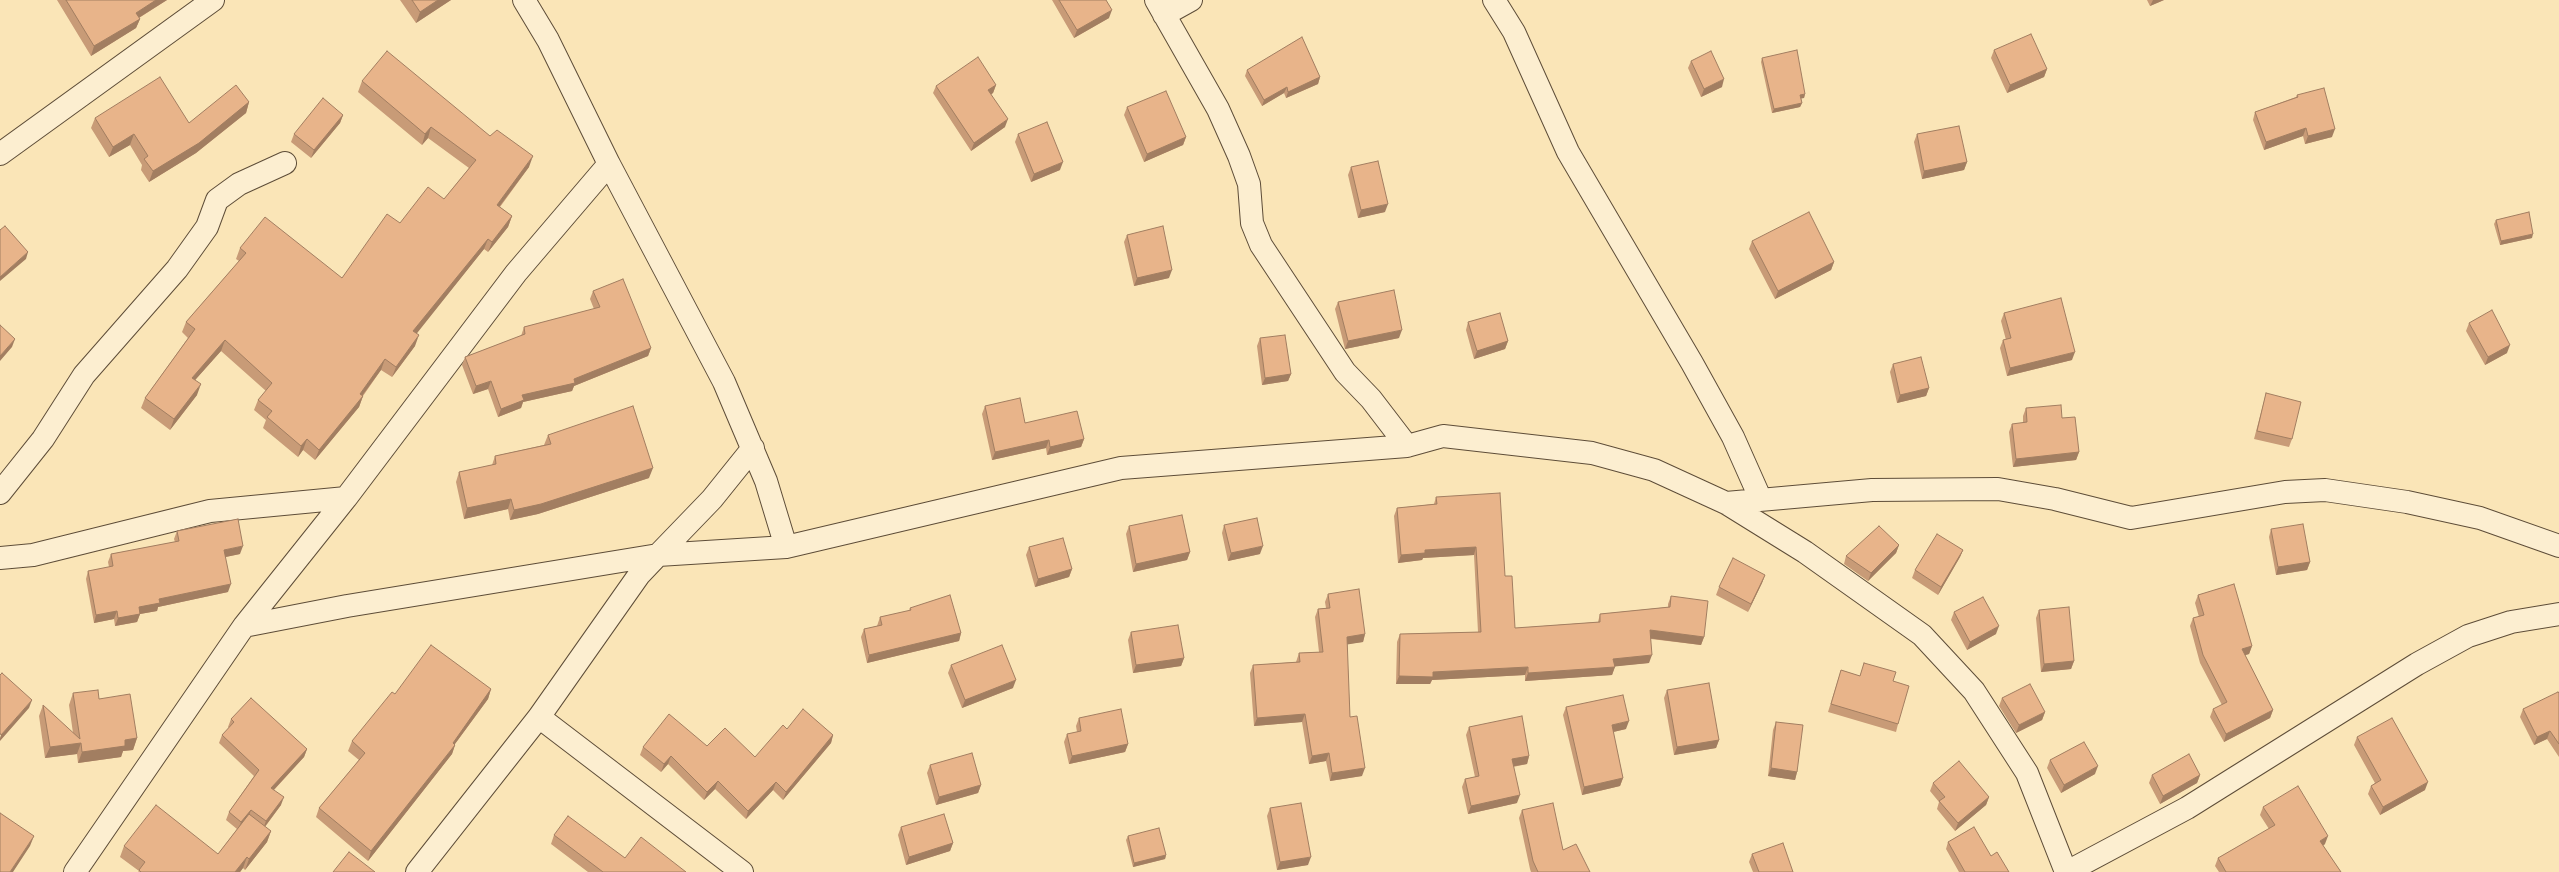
<!DOCTYPE html>
<html>
<head>
<meta charset="utf-8">
<style>
  body { margin:0 }
  canvas { display:block; background:#fae5b7 }
</style>
</head>
<body>
<canvas width="2559" height="872"></canvas>
<script>
const g = document.querySelector('canvas').getContext('2d');
g.lineJoin = 'round';
function shape(rows) {
  const path = new Path2D();
  for (const r of rows) {
    path.moveTo(r[0], r[1]);
    for (let i = 2; i < r.length; i += 2) path.lineTo(r[i], r[i + 1]);
  }
  return path;
}
function stroke(path, color, width, dash) {
  g.strokeStyle = color;
  g.lineWidth = width;
  g.lineCap = dash ? 'butt' : 'round';
  g.setLineDash(dash || []);
  g.stroke(path);
}
function fill(path, color) {
  g.fillStyle = color;
  g.fill(path, 'evenodd');
}
const minor = shape([
  [524,0,548,40,609,164,724,382,766,481,786,547],
  [1156,0,1218,109,1239,156,1249,184,1252,223,1261,245,1345,372,1371,399,1407,446],
  [1494,0,1514,32,1568,152,1692,363,1733,437,1761,500],
  [1164,15,1191,0],
  [0,154,213,0],
  [0,493,43,439,84,375,177,269,207,227,217,200,239,184,285,163],
  [1726,503,1872,490,1998,489,2055,499,2131,518,2285,492,2325,490,2407,502,2480,518,2559,546],
  [0,558,33,555,210,511,346,498],
  [244,626,347,606,658,555,712,499,753,448],
  [539,717,742,872],
  [75,872,244,626,346,498,516,273,609,164],
  [417,872,539,717,639,575,658,555,786,547,1121,468,1407,446,1443,436,1592,453,1654,470,1726,503,1805,552,1922,635,1974,691,2027,773,2066,872],
  [2067,872,2187,808,2417,664,2468,636,2511,622,2559,614]
]);
stroke(minor, '#5e4d38', 24);
stroke(minor, '#fceed0', 22);
fill(shape([
  [57,0,167,0,139,18,140,19,136,28,91,56],
  [400,0,451,0,416,23],
  [1052,0,1106,0,1109,18,1074,38],
  [2147,0,2164,0,2150,6],
  [1994,50,2047,69,2044,77,2007,93,1991,58],
  [1762,58,1805,94,1804,98,1801,98,1802,103,1800,107,1772,113,1761,62],
  [1691,61,1722,87,1701,97,1688,68],
  [1247,70,1320,77,1318,84,1286,98,1284,93,1262,106,1245,76],
  [362,81,490,136,529,167,500,207,512,216,508,227,488,252,484,249,416,333,415,346,392,377,381,370,363,396,359,407,315,460,303,450,298,457,263,428,266,420,254,410,258,400,266,391,221,351,195,380,197,395,170,430,141,408,145,398,188,338,182,332,186,322,239,261,236,259,240,248,342,278,400,223,444,199,469,168,428,138,422,145,358,92],
  [996,85,993,93,991,94,1005,127,971,151,933,93,936,86],
  [2297,95,2332,137,2305,144,2303,136,2264,150,2253,120,2255,112,2296,97],
  [249,102,246,113,196,153,149,182,141,170,142,165,130,145,109,157,91,128,95,118,189,123],
  [1127,107,1186,137,1183,145,1144,162,1124,115],
  [343,115,340,123,311,158,291,142,294,134],
  [1018,134,1060,170,1031,182,1015,142],
  [1917,134,1967,162,1964,170,1922,179,1914,142],
  [1351,167,1385,212,1358,218,1348,175],
  [2496,220,2532,238,2500,245,2494,224],
  [1127,235,1169,278,1134,286,1124,242],
  [1752,241,1834,262,1831,270,1775,299,1749,249],
  [593,291,651,348,648,356,574,386,572,391,523,402,521,408,498,417,488,389,473,394,462,365,465,357,521,336,524,327,594,309,590,299],
  [1338,302,1399,338,1345,349,1335,309],
  [2004,313,2072,360,2007,376,2000,348,2003,340,2006,340,2001,321],
  [1468,322,1508,341,1505,349,1474,359,1466,330],
  [2469,323,2507,353,2485,365,2466,331],
  [1260,338,1291,374,1288,381,1262,385,1257,346],
  [1893,364,1929,388,1926,396,1897,403,1890,372],
  [2266,393,2292,439,2289,447,2254,439,2264,401],
  [985,406,1025,423,1084,439,1081,447,1047,455,1046,448,992,460,982,414],
  [2026,408,2062,418,2079,452,2076,460,2013,467,2009,432,2012,424,2023,423,2023,416],
  [548,435,649,478,538,514,510,520,508,509,464,519,456,482,459,472,492,465,495,456,544,445],
  [1436,497,1505,576,1515,628,1598,622,1600,614,1668,607,1668,604,1671,596,1704,637,1701,645,1651,639,1649,663,1615,666,1612,675,1525,681,1525,675,1432,680,1430,684,1396,684,1397,642,1400,634,1478,632,1474,555,1423,558,1422,560,1398,563,1394,516,1397,508,1434,504],
  [1224,525,1260,554,1228,561,1222,533],
  [1129,526,1190,552,1187,560,1133,572,1126,534],
  [2271,529,2310,562,2307,570,2276,575,2269,537],
  [177,531,240,554,225,557,228,592,158,607,157,611,140,614,137,622,115,626,114,619,94,623,86,579,88,571,109,567,108,562,111,554,175,542,174,539],
  [1899,545,1896,553,1868,581,1844,564,1846,556],
  [1029,547,1072,569,1069,577,1035,587,1026,555],
  [1963,550,1960,557,1938,595,1912,578,1915,570],
  [1765,575,1762,583,1748,612,1716,595,1719,587],
  [1328,594,1365,634,1363,642,1347,644,1350,717,1362,776,1330,781,1326,761,1309,764,1302,722,1254,726,1250,673,1253,665,1296,662,1299,653,1319,652,1315,617,1318,609,1326,608,1325,602],
  [2198,595,2252,646,2249,654,2245,655,2273,710,2270,718,2224,742,2210,717,2213,709,2222,705,2200,663,2190,626,2193,618,2199,617,2195,603],
  [910,608,961,633,959,641,867,663,861,637,864,629,877,626,880,617,909,611],
  [2039,610,2074,661,2071,669,2041,672,2036,618],
  [1954,612,1996,634,1967,650,1951,620],
  [1131,632,1184,658,1181,666,1133,673,1128,640],
  [1864,663,1893,681,1898,724,1896,732,1828,712,1841,670,1860,676],
  [951,665,1013,688,962,708,948,673],
  [491,689,488,699,455,744,455,745,452,754,368,861,316,817,319,808,359,760,348,751,352,741,395,694],
  [1667,690,1719,740,1716,748,1674,755,1664,698],
  [73,693,99,699,137,738,133,750,123,751,121,757,78,763,77,754,45,758,39,716,43,705,73,733,69,705],
  [2559,693,2559,757,2547,739,2534,745,2520,717,2523,709],
  [2002,698,2045,712,2042,720,2016,733,1999,706],
  [1566,707,1626,729,1613,732,1623,778,1620,786,1582,795,1563,715],
  [1079,718,1128,744,1125,752,1069,764,1064,742,1067,734,1077,732,1076,726],
  [231,719,307,749,304,757,274,790,281,805,265,827,271,831,267,842,245,870,243,868,240,872,138,872,139,871,120,857,124,846,218,854,237,829,226,820,229,812,254,776,219,743,222,735,229,728,228,727],
  [1776,722,1797,772,1795,780,1768,776,1773,730],
  [1469,727,1529,756,1527,764,1513,767,1517,803,1468,814,1462,787,1465,779,1475,777,1466,735],
  [787,729,833,735,831,743,783,800,773,790,746,819,715,789,704,800,668,764,661,772,640,755,643,747,755,757],
  [2357,737,2425,790,2380,815,2368,794,2371,786,2375,783,2354,745],
  [2050,760,2095,774,2061,793,2047,768],
  [930,765,981,785,978,793,936,805,927,773],
  [2152,775,2200,775,2197,783,2160,804,2149,783],
  [1933,783,1989,797,1986,805,1955,831,1937,809,1939,802,1930,791],
  [2263,807,2325,844,2323,846,2341,872,2219,872,2215,866,2218,858,2269,829,2260,815],
  [1270,808,1308,865,1277,870,1267,816],
  [1522,810,1563,850,1590,872,1531,872,1530,869,1519,818],
  [901,827,953,843,950,851,906,865,898,835],
  [554,835,625,858,686,872,588,872,551,844],
  [1128,836,1166,855,1165,859,1133,867,1126,840],
  [1948,842,1991,856,2009,872,1959,872,1946,849],
  [1752,854,1793,872,1753,872,1749,862]
]), '#c89b77');
fill(shape([
  [156,0,167,0,132,22,136,13],
  [438,0,451,0,416,23,420,12],
  [2153,0,2164,0,2150,6],
  [1112,10,1109,18,1074,38,1077,30],
  [140,19,136,28,91,56,94,46],
  [2047,69,2044,77,2007,93,2010,85],
  [1320,77,1318,84,1286,98,1288,92],
  [1724,79,1722,87,1701,97,1704,89],
  [996,85,993,93,986,98,988,90],
  [1287,87,1284,93,1262,106,1264,100],
  [1805,94,1804,98,1799,99,1800,95],
  [249,102,246,113,196,153,149,182,153,171],
  [1802,103,1800,107,1772,113,1774,109],
  [343,115,340,123,311,158,314,150],
  [1008,119,1005,127,971,151,974,143],
  [431,127,428,138,422,145,425,134],
  [2306,128,2303,136,2264,150,2266,142],
  [2335,129,2332,137,2305,144,2308,136],
  [134,134,130,145,109,157,113,147],
  [1186,137,1183,145,1144,162,1147,154],
  [533,156,529,167,493,215,497,205],
  [1063,162,1060,170,1031,182,1034,174],
  [1967,162,1964,170,1922,179,1924,171],
  [1388,204,1385,212,1358,218,1361,210],
  [512,216,508,227,488,252,492,242],
  [2533,234,2532,238,2500,245,2501,241],
  [488,239,484,249,410,342,413,331],
  [28,252,26,259,0,281,0,277],
  [1834,262,1831,270,1775,299,1778,291],
  [1172,270,1169,278,1134,286,1137,278],
  [1402,330,1399,338,1345,349,1348,341],
  [419,335,415,346,392,377,396,367],
  [15,339,12,347,0,361,0,356],
  [225,340,221,351,188,388,192,378],
  [1508,341,1505,349,1474,359,1477,351],
  [2510,345,2507,353,2485,365,2488,357],
  [651,348,648,356,574,386,572,391,523,402,521,408,498,417,501,409,522,395,574,379],
  [2075,352,2072,360,2007,376,2010,368],
  [385,359,381,370,356,404,360,394],
  [1291,374,1288,381,1262,385,1265,378],
  [491,381,488,389,473,394,476,386],
  [201,384,197,395,170,430,174,419],
  [1929,388,1926,396,1897,403,1900,395],
  [363,396,359,407,315,460,319,450],
  [307,439,303,450,298,457,301,446],
  [1084,439,1081,447,1047,455,1050,447],
  [1049,440,1046,448,992,460,995,452],
  [2079,452,2076,460,2013,467,2016,459],
  [653,468,649,478,538,514,510,520,514,510],
  [511,499,508,509,464,519,467,508],
  [1899,545,1896,553,1868,581,1871,573],
  [243,546,240,554,221,558,224,550],
  [1263,546,1260,554,1228,561,1231,553],
  [1476,547,1474,555,1423,558,1422,560,1398,563,1401,555,1425,550],
  [1963,550,1960,557,1938,595,1941,587],
  [1190,552,1187,560,1133,572,1136,564],
  [2310,562,2307,570,2276,575,2278,567],
  [1072,569,1069,577,1035,587,1038,579],
  [1765,575,1762,583,1748,612,1751,604],
  [231,584,228,592,158,607,157,611,140,614,137,622,115,626,118,618,139,607,159,599],
  [117,611,114,619,94,623,96,615],
  [1999,626,1996,634,1967,650,1970,642],
  [1650,630,1704,637,1701,645,1647,638],
  [961,633,959,641,867,663,869,655],
  [1365,634,1363,642,1344,645,1347,637],
  [2252,646,2249,654,2239,657,2242,649],
  [1652,655,1649,663,1610,667,1613,659],
  [1184,658,1181,666,1133,673,1136,665],
  [2074,661,2071,669,2041,672,2044,664],
  [1528,667,1525,675,1432,680,1430,684,1396,684,1399,676,1433,672],
  [1615,667,1612,675,1525,681,1528,673],
  [1016,680,1013,688,962,708,965,700],
  [491,689,488,699,449,752,453,743],
  [32,700,29,708,0,741,0,738,1,735],
  [2273,710,2270,718,2224,742,2226,734],
  [2045,712,2042,720,2016,733,2019,725],
  [1305,714,1302,722,1254,726,1257,718],
  [1629,721,1626,729,1609,733,1612,725],
  [2550,731,2547,739,2534,745,2537,737],
  [833,735,831,743,783,800,786,792],
  [137,738,133,750,123,751,121,757,78,763,82,752,125,740],
  [1719,740,1716,748,1674,755,1677,747],
  [81,743,77,754,45,758,50,747],
  [1128,744,1125,752,1069,764,1072,756],
  [455,745,452,754,368,861,371,851],
  [307,749,304,757,268,796,271,788],
  [1329,753,1326,761,1309,764,1312,756],
  [671,756,668,764,661,772,664,764],
  [1529,756,1527,764,1509,767,1512,759],
  [2098,766,2095,774,2061,793,2064,785],
  [1365,768,1362,776,1330,781,1332,773],
  [1771,768,1797,772,1795,780,1768,776],
  [2200,775,2197,783,2160,804,2163,796],
  [1623,778,1620,786,1582,795,1584,787],
  [718,781,715,789,704,800,707,792],
  [776,782,773,790,746,819,748,811],
  [2428,782,2425,790,2380,815,2383,807],
  [981,785,978,793,936,805,939,797],
  [1520,795,1517,803,1468,814,1471,806],
  [284,797,281,805,263,829,266,821],
  [1989,797,1986,805,1955,831,1958,823],
  [251,810,248,818,238,830,241,822],
  [271,831,267,842,245,870,249,859],
  [34,836,30,846,13,872,10,872],
  [2328,836,2325,844,2317,849,2320,841],
  [953,843,950,851,906,865,909,857],
  [1166,855,1165,859,1133,867,1134,863],
  [247,857,243,868,240,872,235,872],
  [1311,857,1308,865,1277,870,1280,862]
]), '#a27e61');
const building = shape([
  [66,0,156,0,136,13,140,19,94,46,66,0],
  [412,0,438,0,420,12,412,0],
  [1059,0,1106,0,1112,10,1077,30,1059,0],
  [2031,34,2047,69,2010,85,1994,50,2031,34],
  [1302,37,1320,77,1288,92,1287,87,1264,100,1247,70,1302,37],
  [1797,50,1805,94,1800,95,1802,103,1774,109,1762,58,1797,50],
  [387,51,490,136,497,130,533,156,497,205,512,216,492,242,488,239,413,331,419,335,396,367,385,359,360,394,363,396,319,450,307,439,301,446,267,417,272,411,258,400,272,383,225,340,192,378,201,384,174,419,145,398,195,329,186,322,246,253,240,248,265,217,342,278,387,214,400,223,428,187,444,199,476,160,431,127,425,134,362,81,387,51],
  [1711,51,1724,79,1704,89,1691,61,1711,51],
  [978,57,996,85,988,90,1008,119,974,143,936,86,978,57],
  [160,77,189,123,236,85,249,102,199,143,153,171,144,159,148,156,134,134,113,147,95,118,160,77],
  [2324,88,2335,129,2308,136,2306,128,2266,142,2255,112,2298,97,2297,95,2324,88],
  [1166,91,1186,137,1147,154,1127,107,1166,91],
  [323,98,343,115,314,150,294,134,323,98],
  [1047,122,1063,162,1034,174,1018,134,1047,122],
  [1959,126,1967,162,1924,171,1917,134,1959,126],
  [1378,161,1388,204,1361,210,1351,167,1378,161],
  [1809,212,1834,262,1778,291,1752,241,1809,212],
  [2529,212,2533,234,2501,241,2496,220,2529,212],
  [5,226,28,252,0,277,0,230,5,226],
  [1163,226,1172,270,1137,278,1127,235,1163,226],
  [623,279,651,348,574,379,575,383,522,395,524,400,501,409,491,381,476,386,465,357,525,334,524,327,600,307,593,291,623,279],
  [1394,290,1402,330,1348,341,1338,302,1394,290],
  [2061,298,2075,352,2010,368,2003,340,2011,338,2004,313,2061,298],
  [2492,310,2510,345,2488,357,2469,323,2492,310],
  [1500,313,1508,341,1477,351,1468,322,1500,313],
  [0,325,15,339,0,356,0,325],
  [1285,335,1291,374,1265,378,1260,338,1285,335],
  [1921,357,1929,388,1900,395,1893,364,1921,357],
  [2266,393,2301,402,2292,439,2257,431,2266,393],
  [1020,398,1025,423,1077,411,1084,439,1050,447,1049,440,995,452,985,406,1020,398],
  [2061,405,2062,418,2075,417,2079,452,2016,459,2012,424,2027,422,2026,408,2061,405],
  [633,406,653,468,541,504,514,510,511,499,467,508,459,472,496,464,495,456,551,444,548,435,633,406],
  [1500,493,1505,576,1512,576,1515,628,1600,622,1600,614,1670,607,1671,596,1708,601,1704,637,1650,630,1652,655,1613,659,1615,667,1528,673,1528,667,1433,672,1433,677,1399,676,1400,634,1481,632,1476,547,1425,550,1425,553,1401,555,1397,508,1437,504,1436,497,1500,493],
  [1182,515,1190,552,1136,564,1129,526,1182,515],
  [1257,518,1263,546,1231,553,1224,525,1257,518],
  [238,519,243,546,224,550,231,584,159,599,160,603,139,607,140,614,118,618,117,611,96,615,88,571,113,566,111,554,179,541,177,531,238,519],
  [2303,524,2310,562,2278,567,2271,529,2303,524],
  [1879,526,1899,545,1871,573,1846,556,1879,526],
  [1937,534,1963,550,1941,587,1915,570,1937,534],
  [1063,538,1072,569,1038,579,1029,547,1063,538],
  [1733,558,1765,575,1751,604,1719,587,1733,558],
  [2234,584,2252,646,2242,649,2273,710,2226,734,2213,709,2227,702,2203,655,2193,618,2204,615,2198,595,2234,584],
  [1359,589,1365,634,1347,637,1350,717,1357,716,1365,768,1332,773,1329,753,1312,756,1305,714,1257,718,1253,665,1300,662,1299,653,1323,652,1318,609,1330,608,1328,594,1359,589],
  [950,595,961,633,869,655,864,629,882,625,880,617,911,610,910,608,950,595],
  [1983,597,1999,626,1970,642,1954,612,1983,597],
  [2069,607,2074,661,2044,664,2039,610,2069,607],
  [1178,625,1184,658,1136,665,1131,632,1178,625],
  [431,645,491,689,453,743,455,745,371,851,319,808,365,753,352,741,392,692,395,694,431,645],
  [1002,645,1016,680,965,700,951,665,1002,645],
  [1864,663,1896,672,1893,681,1909,686,1898,724,1831,704,1841,670,1860,676,1864,663],
  [2,673,32,700,1,735,0,733,0,675,2,673],
  [1709,683,1719,740,1677,747,1667,690,1709,683],
  [2030,684,2045,712,2019,725,2002,698,2030,684],
  [98,690,99,699,130,694,137,738,125,740,125,746,82,752,81,743,50,747,43,705,80,739,73,693,98,690],
  [2558,692,2559,693,2559,744,2550,731,2537,737,2523,709,2558,692],
  [1623,695,1629,721,1612,725,1623,778,1584,787,1566,707,1623,695],
  [251,698,307,749,271,788,284,797,266,821,251,810,241,822,229,812,259,770,222,735,234,722,231,719,251,698],
  [803,709,833,735,786,792,776,782,748,811,718,781,707,792,671,756,664,764,643,747,669,714,707,746,725,728,755,757,783,725,787,729,803,709],
  [1121,709,1128,744,1072,756,1067,734,1081,731,1079,718,1121,709],
  [1522,716,1529,756,1512,759,1520,795,1471,806,1465,779,1479,776,1469,727,1522,716],
  [2392,718,2428,782,2383,807,2371,786,2381,780,2357,737,2392,718],
  [1776,722,1803,725,1797,772,1771,768,1776,722],
  [2084,742,2098,766,2064,785,2050,760,2084,742],
  [972,753,981,785,939,797,930,765,972,753],
  [2189,754,2200,775,2163,796,2152,775,2189,754],
  [1959,761,1989,797,1958,823,1939,801,1945,797,1933,783,1959,761],
  [2298,786,2328,836,2320,841,2341,872,2226,872,2218,858,2275,825,2263,807,2298,786],
  [1301,803,1311,857,1280,862,1270,808,1301,803],
  [1553,803,1563,850,1576,844,1590,872,1538,872,1533,861,1522,810,1553,803],
  [156,805,218,854,249,814,271,831,249,859,247,857,235,872,141,872,139,870,145,862,124,846,156,805],
  [0,813,34,836,10,872,0,872,0,813],
  [944,814,953,843,909,857,901,827,944,814],
  [568,816,625,858,641,837,686,872,603,872,554,835,568,816],
  [1974,827,1991,856,1997,852,2009,872,1965,872,1948,842,1974,827],
  [1159,828,1166,855,1134,863,1128,836,1159,828],
  [1783,843,1793,872,1759,872,1752,854,1783,843],
  [349,852,375,872,333,872,349,852]
]);
fill(building, '#e8b48a');
stroke(building, '#a27e61', 1);
</script>
</body>
</html>
